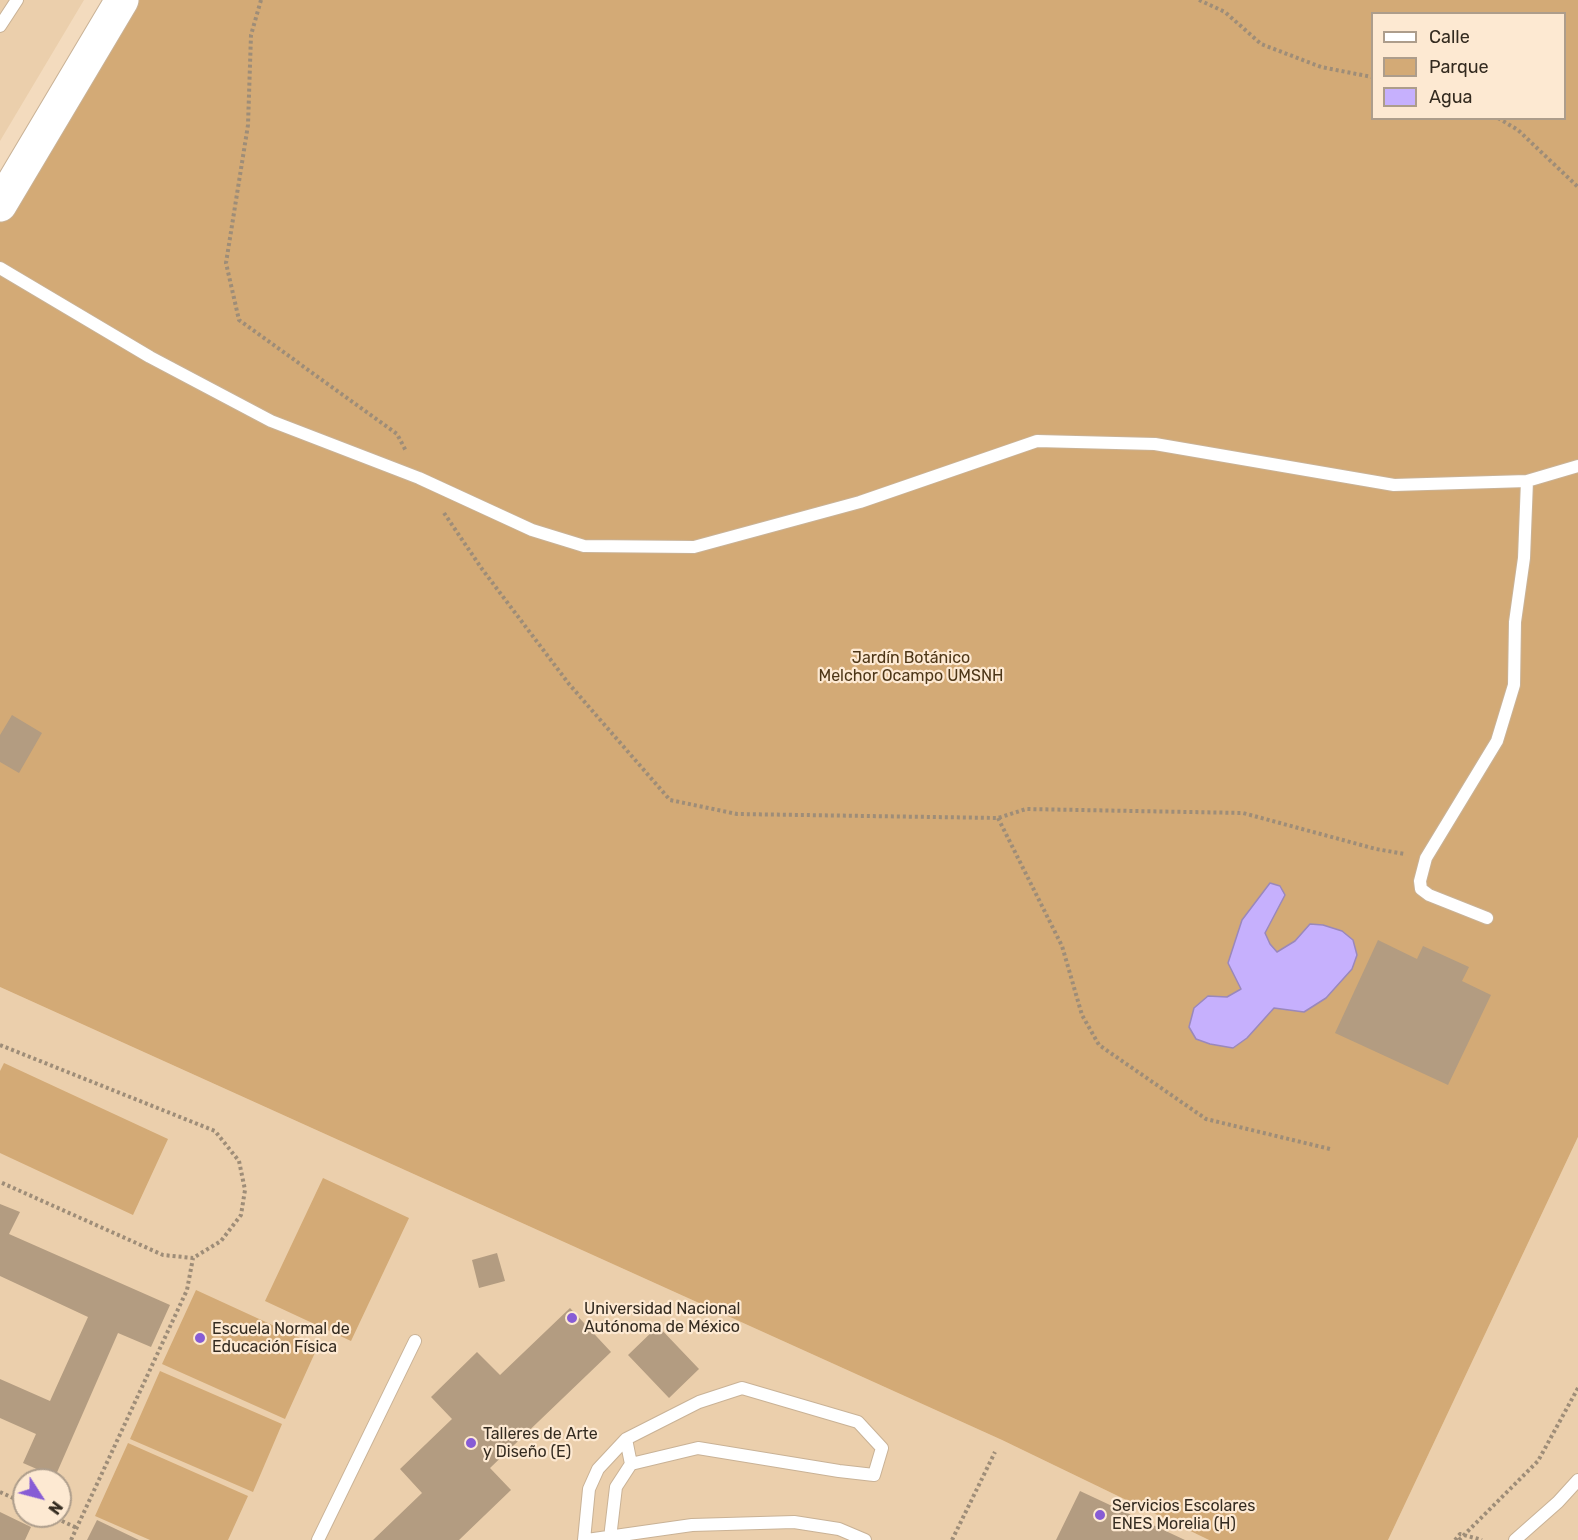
<!DOCTYPE html>
<html>
<head>
<meta charset="utf-8">
<style>
  body { margin:0 }
  #map { position:relative; width:1578px; height:1540px; overflow:hidden; background:#f3dbbe; font-family:Rubik,sans-serif }
  canvas { display:block }
  .legend { position:absolute; left:1371px; top:12px; width:195px; height:108px; box-sizing:border-box; background:#fde9d2; border:2px solid #ad9d8b; margin:0; padding:8px 10px; list-style:none; font-size:18px; color:#342b20 }
  .legend li { display:flex; align-items:center; gap:12px; height:30px }
  .legend b { width:30px; border:2px solid #ad9d8b }
  .north { position:absolute; left:12px; top:1468px; width:60px; height:60px; box-sizing:border-box; background:#fde9d2; border:2px solid #ad9d8b; border-radius:50%; rotate:126deg; font-size:16px; font-weight:700; line-height:24px; text-align:center; color:#342b20 }
  .north::after { content:''; display:block; margin:auto; width:21px; height:27px; background:#875cd5; clip-path:polygon(50% 0,100% 100%,50% 72%,0 100%) }
</style>
</head>
<body>
<div id="map">
<canvas width="1578" height="1540"></canvas>
<ul class="legend">
<li><b style="height:8px;background:#fff"></b>Calle</li>
<li><b style="height:16px;background:#d3aa76"></b>Parque</li>
<li><b style="height:16px;background:#c6b0fd"></b>Agua</li>
</ul>
<div class="north">N</div>
</div>
<script>
const g = document.querySelector('canvas').getContext('2d');
g.lineJoin = 'round';
function fill(path, color) {
  g.fillStyle = color;
  g.fill(path, 'evenodd');
}
function shape(rows) {
  const path = new Path2D();
  for (const r of rows) {
    path.moveTo(r[0], r[1]);
    for (let i = 2; i < r.length; i += 2) path.lineTo(r[i], r[i + 1]);
  }
  return path;
}
function stroke(path, color, width, dash) {
  g.strokeStyle = color;
  g.lineWidth = width;
  g.lineCap = dash ? 'butt' : 'round';
  g.setLineDash(dash || []);
  g.stroke(path);
}
function label(font, color, halo, rows, align = 'center') {
  g.font = font + ' Rubik,sans-serif';
  g.lineWidth = 4.5;
  g.setLineDash([]);
  g.textBaseline = 'middle';
  g.strokeStyle = halo;
  g.fillStyle = color;
  for (const [text, x, y, turn = 0] of rows) {
    g.save();
    g.translate(x, y);
    g.rotate((+turn || 0) * Math.PI / 180);
    g.textAlign = isNaN(turn) ? turn : align;
    if (halo) g.strokeText(text, 0, 0);
    g.fillText(text, 0, 0);
    g.restore();
  }
}
fill(shape([
  [0,0,84,0,0,141],
  [0,987,1002,1440,1209,1540,0,1540],
  [24,1480,60,1480,60,1516,24,1516],
  [1578,1137,1578,1540,1388,1540]
]), '#ebcfac');
fill(shape([
  [127,0,1578,0,1578,1137,1388,1540,1209,1540,1002,1440,0,987,0,212],
  [1372,14,1564,14,1564,118,1372,118],
  [4,1063,168,1139,133,1215,0,1153,0,1071],
  [323,1178,409,1218,351,1341,265,1301],
  [196,1290,318,1346,285,1419,162,1364],
  [160,1371,282,1424,253,1492,130,1439],
  [128,1443,248,1496,228,1540,150,1540,95,1516]
]), '#d3aa76');
const water = shape([
  [1270,883,1280,886,1285,895,1265,933,1270,944,1277,952,1295,941,1310,924,1323,925,1342,931,1353,940,1357,955,1352,969,1326,998,1304,1012,1274,1008,1247,1038,1233,1048,1210,1044,1196,1039,1189,1027,1194,1008,1208,996,1227,997,1241,989,1228,963,1242,920,1270,883]
]);
fill(water, '#c6b0fd');
stroke(water, '#9a88bb', 1.5);
fill(shape([
  [12,715,42,733,19,773,0,762,0,735],
  [1378,940,1417,959,1423,946,1469,967,1462,981,1491,995,1448,1085,1335,1033],
  [0,1204,20,1212,9,1234,170,1305,151,1347,118,1333,55,1477,23,1463,36,1434,0,1418,0,1379,50,1401,88,1317,0,1276],
  [497,1253,505,1281,479,1288,472,1260],
  [570,1308,611,1352,490,1468,511,1490,459,1540,373,1540,422,1493,400,1469,452,1419,431,1397,477,1352,500,1375],
  [658,1326,699,1369,669,1398,628,1355],
  [1080,1491,1185,1540,1056,1540],
  [0,1512,31,1527,25,1540,0,1540],
  [97,1520,139,1540,87,1540]
]), '#b39c81');
const service = shape([
  [0,26,17,0],
  [0,268,150,357,271,421,419,478,532,530,584,546,694,547,860,502,1037,441,1155,444,1394,485,1527,481,1578,466],
  [1487,918,1429,895,1421,889,1420,881,1426,858,1497,741,1514,685,1515,622,1524,558,1527,481],
  [610,1538,616,1487,631,1464,626,1439],
  [318,1540,415,1341],
  [584,1540,589,1489,598,1469,626,1439,699,1402,742,1388,858,1422,882,1448,874,1475,839,1471,698,1448,631,1464],
  [587,1540,692,1525,794,1522,839,1529,865,1540],
  [1515,1540,1558,1502,1578,1480]
]);
const secondary = shape([
  [0,205,122,0]
]);
stroke(service, '#c9b296', 14);
stroke(secondary, '#c9b296', 35);
stroke(shape([
  [261,0,251,35,248,125,226,263,239,320,397,434,406,451],
  [1199,0,1225,12,1261,44,1321,67,1372,77],
  [1498,118,1518,130,1578,187],
  [444,513,482,569,569,684,670,800,737,814,998,818,1026,809,1243,813,1376,849,1405,854],
  [998,818,1062,946,1082,1015,1099,1045,1206,1119,1330,1149],
  [0,1045,215,1131,239,1161,245,1190,241,1215,221,1241,193,1258,163,1255,0,1182],
  [0,1492,24,1503],
  [51,1516,77,1528],
  [71,1540,187,1290,193,1258],
  [952,1540,995,1452],
  [1455,1540,1460,1534,1482,1540],
  [1459,1540,1538,1461,1578,1388]
]), '#9e8d78', 4, [3, 3]);
stroke(service, '#fff', 12);
stroke(secondary, '#fff', 33);
for (const [x, y, r, color] of [
  [572,1318,6,"#875cd5"],
  [200,1338,6,"#875cd5"],
  [471,1443,6,"#875cd5"],
  [1100,1515,6,"#875cd5"]
]) {
  const dot = new Path2D();
  dot.arc(x, y, r, 0, 2 * Math.PI);
  g.fillStyle = color;
  g.fill(dot);
  stroke(dot, '#fde9d2', 2);
}
label('16px', '#4d3617', '#fde9d2', [
  ["Jardín Botánico",911,658],
  ["Melchor Ocampo UMSNH",911,676]
]);
label('16px', '#342b20', '#fde9d2', [
  ["Universidad Nacional",584,1309],
  ["Autónoma de México",584,1327],
  ["Escuela Normal de",212,1329],
  ["Educación Física",212,1347],
  ["Talleres de Arte",483,1434],
  ["y Diseño (E)",483,1452],
  ["Servicios Escolares",1112,1506],
  ["ENES Morelia (H)",1112,1524]
], 'left');
</script>
</body>
</html>
